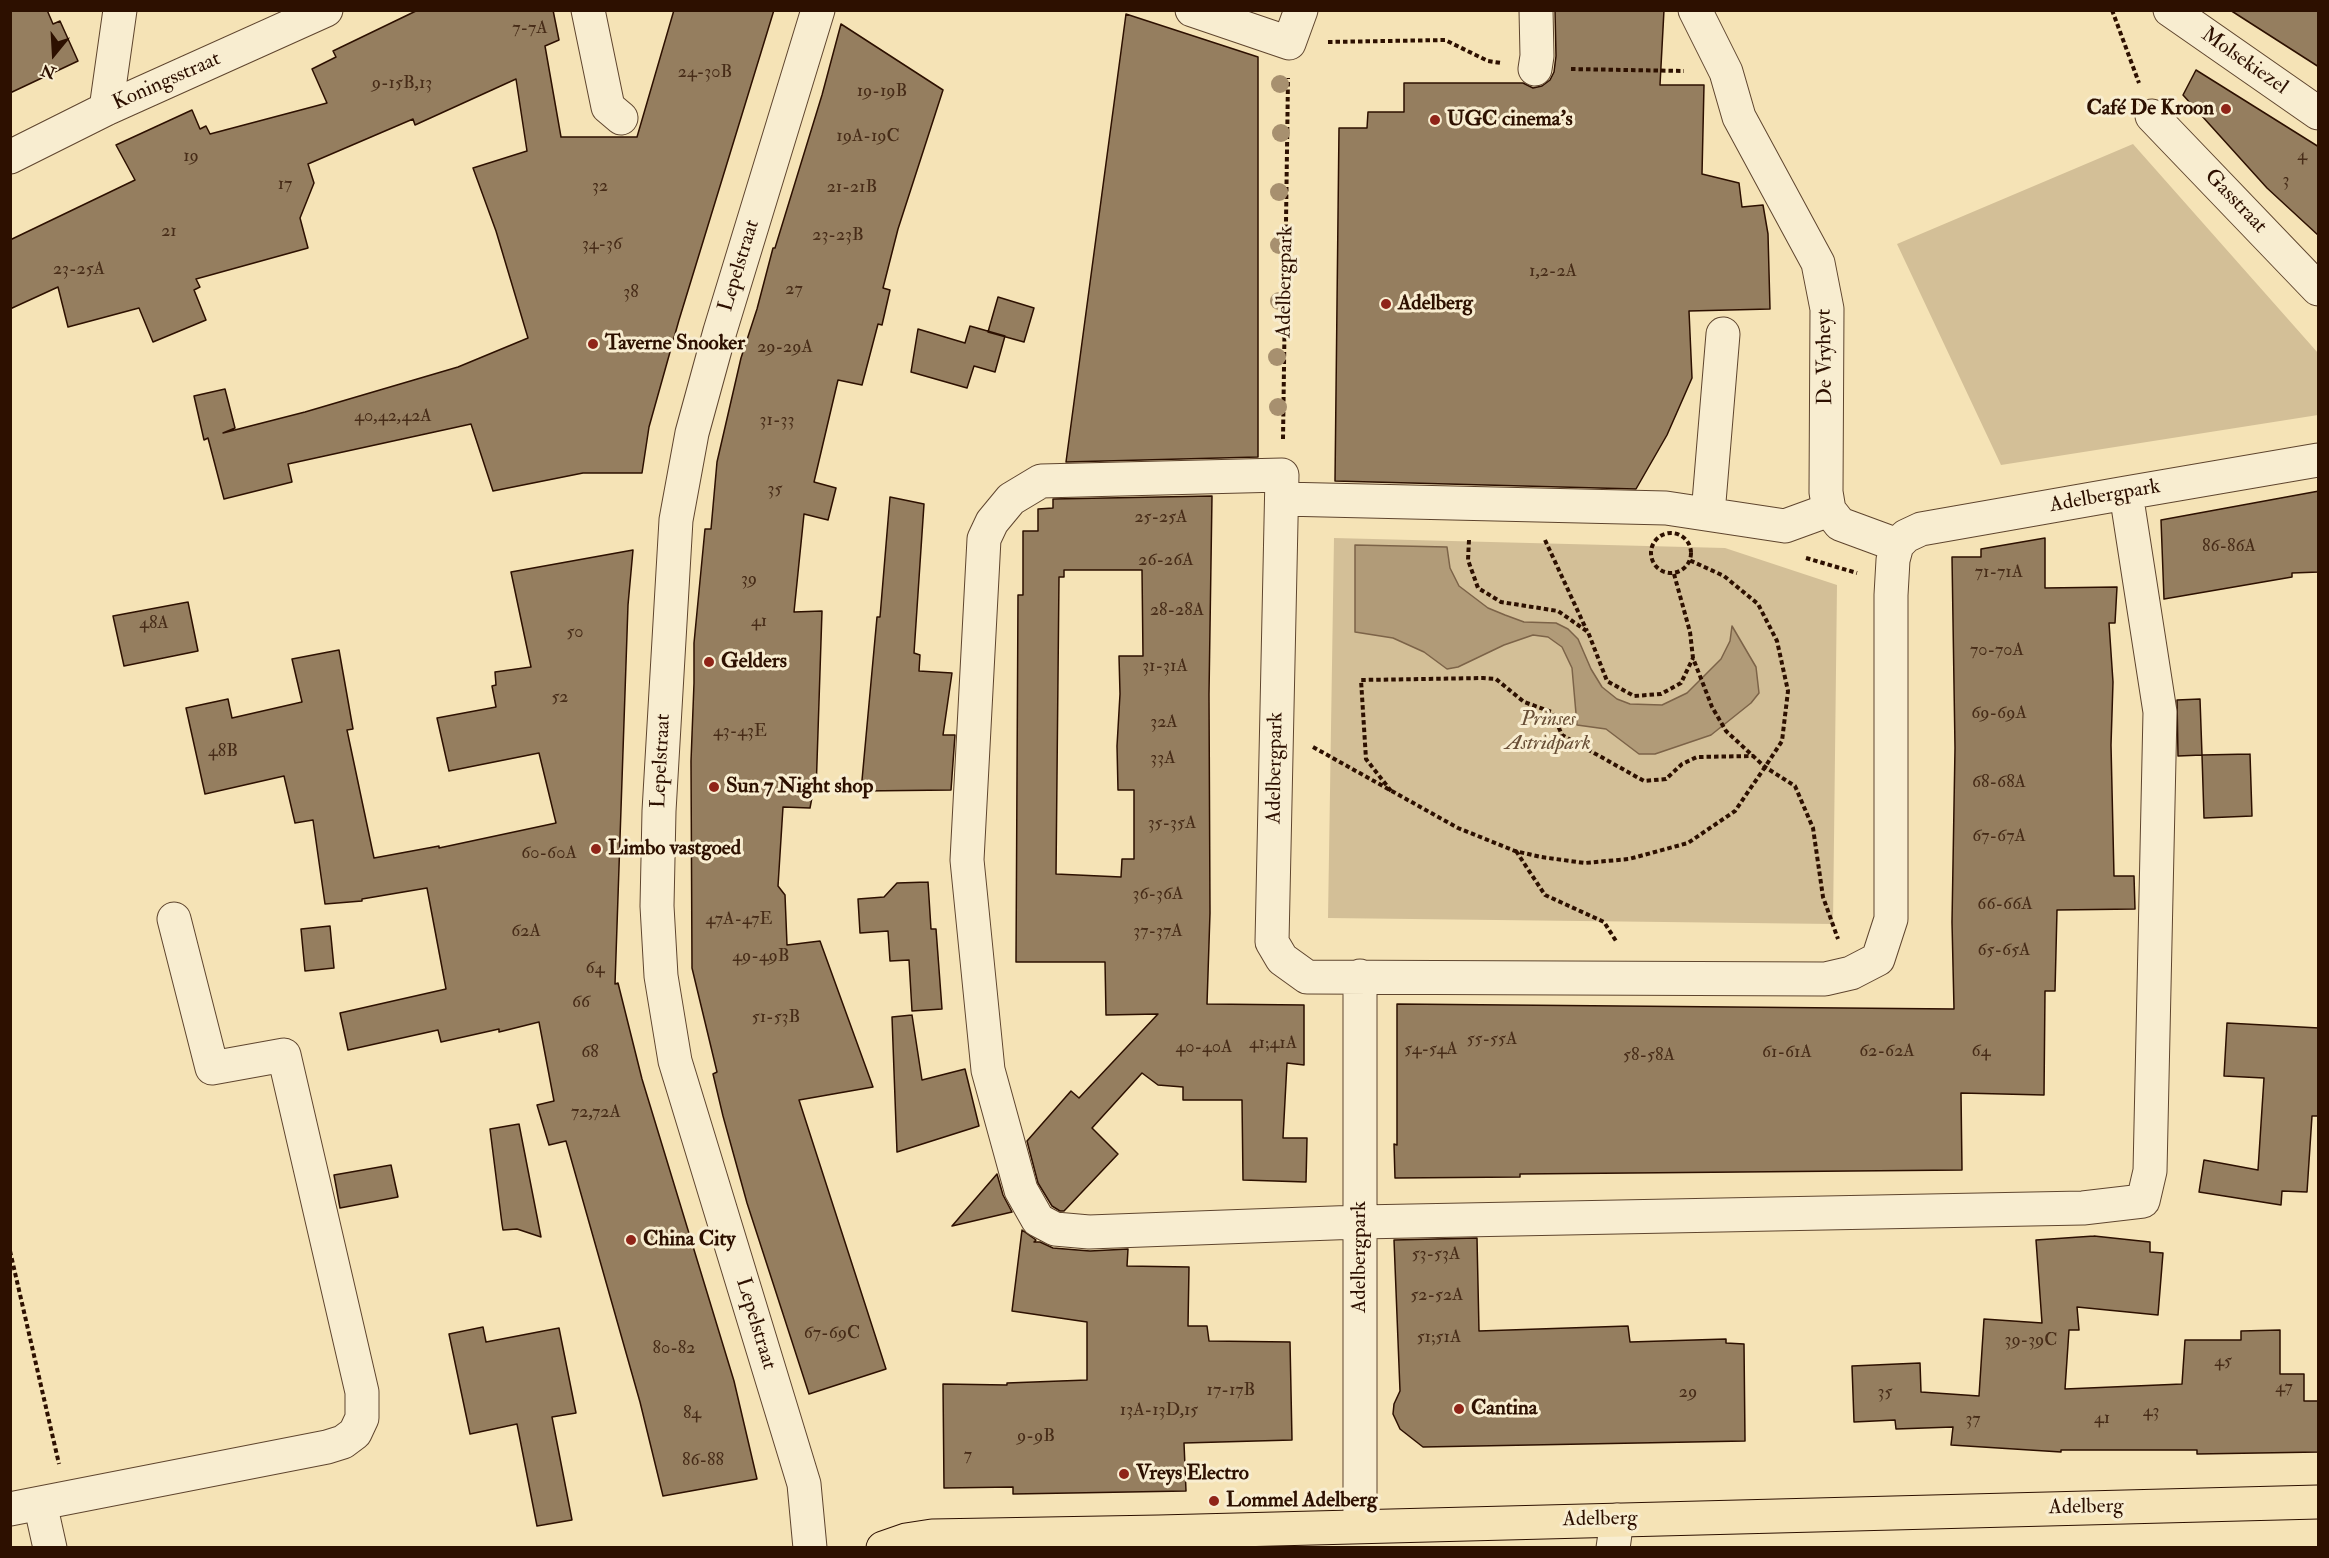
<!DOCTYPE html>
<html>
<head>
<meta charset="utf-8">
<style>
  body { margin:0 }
  #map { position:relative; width:2329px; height:1558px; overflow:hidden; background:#f5e3b6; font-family:"IM FELL Double Pica",serif }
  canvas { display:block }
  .frame { position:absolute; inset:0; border:12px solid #2d1000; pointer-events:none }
  .north { position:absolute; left:24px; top:24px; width:60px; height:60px; -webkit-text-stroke:4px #f8edd0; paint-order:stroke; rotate:198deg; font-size:16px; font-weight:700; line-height:24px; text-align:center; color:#2d1000 }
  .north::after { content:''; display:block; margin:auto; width:21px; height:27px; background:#2d1000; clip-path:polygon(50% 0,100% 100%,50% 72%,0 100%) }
</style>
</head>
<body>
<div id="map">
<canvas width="2329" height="1558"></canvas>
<div class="frame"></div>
<div class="north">N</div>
</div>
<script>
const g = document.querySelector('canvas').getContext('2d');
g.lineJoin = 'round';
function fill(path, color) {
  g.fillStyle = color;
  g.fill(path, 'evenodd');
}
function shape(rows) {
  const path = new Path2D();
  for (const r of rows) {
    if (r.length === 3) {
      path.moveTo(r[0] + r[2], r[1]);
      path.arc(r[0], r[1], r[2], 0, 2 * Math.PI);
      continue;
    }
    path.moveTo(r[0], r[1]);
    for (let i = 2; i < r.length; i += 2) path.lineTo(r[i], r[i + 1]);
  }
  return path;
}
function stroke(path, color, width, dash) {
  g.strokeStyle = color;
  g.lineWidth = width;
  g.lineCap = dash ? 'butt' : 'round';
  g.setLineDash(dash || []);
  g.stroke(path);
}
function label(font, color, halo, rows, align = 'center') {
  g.font = font + ' "IM FELL Double Pica",serif';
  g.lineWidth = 6;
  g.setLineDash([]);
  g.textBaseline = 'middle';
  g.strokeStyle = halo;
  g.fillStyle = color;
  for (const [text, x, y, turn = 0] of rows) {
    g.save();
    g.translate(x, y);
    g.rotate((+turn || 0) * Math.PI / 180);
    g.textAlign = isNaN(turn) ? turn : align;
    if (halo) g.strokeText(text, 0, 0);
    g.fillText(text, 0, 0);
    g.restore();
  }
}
fill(shape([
  [2133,144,2318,353,2318,415,2001,465,1897,244],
  [1334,538,1725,548,1837,585,1833,924,1328,918]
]), '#d3bf97');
const water = shape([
  [1355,545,1447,547,1450,568,1459,586,1488,608,1505,615,1524,622,1556,623,1568,629,1578,639,1591,669,1602,687,1617,699,1630,704,1662,705,1687,693,1721,659,1730,641,1732,626,1756,667,1759,693,1751,703,1711,735,1655,754,1639,754,1606,729,1577,725,1572,668,1562,647,1548,637,1533,635,1504,645,1458,667,1447,669,1424,652,1393,638,1355,632,1355,545]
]);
fill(water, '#b19b78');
stroke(water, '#7c6348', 1.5);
const building = shape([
  [10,10,47,10,53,24,60,21,78,61,10,93,10,10],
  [418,10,553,10,559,40,545,46,561,137,637,137,674,10,774,10,679,320,649,427,642,473,583,473,493,491,471,424,288,464,292,482,224,499,208,438,204,440,194,396,225,389,235,428,223,433,305,412,458,367,528,338,496,231,473,168,527,151,516,79,415,125,413,119,308,164,314,183,300,218,308,248,196,279,200,287,194,290,206,320,153,342,139,308,68,327,58,287,10,309,10,240,135,180,116,145,192,110,200,129,206,126,210,134,327,103,312,69,336,57,333,51,418,10],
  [1555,10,1664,10,1660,85,1704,85,1702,174,1739,183,1742,207,1763,205,1768,234,1770,309,1689,311,1692,378,1667,435,1636,489,1335,481,1339,128,1367,128,1368,112,1404,112,1404,83,1523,83,1533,88,1542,86,1550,80,1554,72,1556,56,1555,10],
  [2230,10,2319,10,2319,67,2230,10],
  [1126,14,1258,57,1258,457,1066,462,1126,14],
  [841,24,943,90,898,229,883,288,890,290,882,325,878,324,862,385,838,380,814,482,836,488,828,520,804,514,794,612,822,611,816,792,813,792,810,808,783,807,778,886,785,895,787,945,820,941,873,1087,799,1100,886,1369,809,1394,747,1203,723,1116,713,1074,717,1072,692,968,691,761,694,683,694,643,705,529,711,529,717,462,741,358,757,309,773,248,775,248,822,95,841,24],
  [2196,70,2319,147,2319,236,2267,188,2183,95,2196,70],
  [998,297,1034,308,1024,342,988,332,998,297],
  [970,326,1005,336,995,372,974,366,967,388,911,372,918,329,965,343,970,326],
  [2319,491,2319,572,2292,573,2292,577,2164,599,2161,520,2319,491],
  [1212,496,1209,694,1210,913,1207,1004,1304,1005,1304,1065,1287,1063,1283,1138,1307,1138,1306,1182,1243,1180,1242,1100,1183,1100,1183,1087,1158,1085,1142,1073,1092,1128,1118,1154,1064,1211,1060,1211,1052,1206,1038,1183,1027,1141,1071,1091,1079,1098,1158,1014,1106,1015,1105,962,1016,962,1018,595,1023,595,1023,531,1038,531,1038,509,1053,508,1053,499,1212,496],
  [1064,570,1142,570,1143,656,1119,656,1120,694,1117,746,1118,790,1134,790,1134,859,1122,859,1121,877,1056,874,1059,577,1064,577,1064,570],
  [890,497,924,504,914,653,920,655,919,671,952,673,943,735,955,735,951,790,861,791,877,617,880,617,890,497],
  [2045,538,2045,588,2117,587,2115,623,2109,623,2113,682,2111,745,2114,876,2134,876,2135,909,2057,910,2055,991,2045,991,2044,1095,1961,1093,1962,1170,1520,1174,1520,1177,1395,1178,1394,1144,1397,1145,1397,1004,1954,1009,1952,922,1955,748,1952,557,1981,557,1981,549,2045,538],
  [633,550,628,605,615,984,618,983,642,1079,734,1381,757,1479,663,1496,640,1402,566,1141,549,1145,537,1105,554,1101,539,1022,499,1032,499,1029,441,1042,438,1030,348,1050,340,1013,446,989,427,888,362,899,362,901,325,904,313,820,295,823,284,776,205,794,186,708,228,699,232,718,302,702,292,659,339,650,353,729,347,730,374,858,439,846,439,848,556,823,539,753,449,771,437,718,496,707,492,686,496,685,495,672,531,667,511,572,633,550],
  [188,602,198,651,124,666,113,616,188,602],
  [2200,699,2202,755,2178,756,2177,700,2200,699],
  [2250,754,2252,816,2204,818,2202,755,2250,754],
  [928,882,931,929,936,929,942,1009,912,1011,909,960,890,961,888,931,860,933,858,899,884,897,897,883,928,882],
  [330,926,334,968,305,971,301,929,330,926],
  [912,1015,922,1080,965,1069,979,1126,897,1152,892,1017,912,1015],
  [2227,1023,2319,1028,2319,1116,2312,1116,2307,1192,2282,1191,2281,1205,2199,1192,2204,1160,2258,1170,2264,1078,2224,1076,2227,1023],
  [519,1124,541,1237,517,1229,503,1230,502,1224,490,1129,519,1124],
  [391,1165,398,1197,340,1208,334,1175,391,1165],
  [997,1174,1003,1195,1012,1212,952,1226,997,1174],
  [1022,1230,1036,1240,1034,1242,1040,1242,1053,1248,1090,1251,1128,1249,1127,1266,1189,1267,1188,1326,1207,1326,1209,1341,1290,1342,1292,1440,1184,1443,1186,1491,1013,1494,1013,1487,944,1488,943,1384,1007,1385,1007,1383,1087,1380,1087,1322,1012,1311,1022,1230],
  [2094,1236,2150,1242,2150,1252,2163,1253,2158,1315,2077,1307,2079,1330,2069,1330,2065,1389,2182,1384,2185,1340,2241,1340,2241,1331,2280,1330,2280,1374,2304,1374,2304,1401,2319,1401,2319,1452,2197,1454,2197,1450,2061,1450,2061,1452,1951,1445,1953,1427,1896,1429,1895,1420,1854,1422,1852,1366,1920,1363,1921,1392,1979,1396,1984,1319,2042,1323,2036,1240,2094,1236],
  [1477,1238,1479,1331,1628,1326,1630,1342,1726,1339,1726,1343,1744,1344,1745,1441,1423,1447,1400,1429,1393,1414,1394,1404,1400,1391,1394,1240,1477,1238],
  [483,1327,486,1342,559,1328,576,1413,552,1417,572,1520,537,1526,517,1424,470,1434,449,1334,483,1327]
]);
fill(building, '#957e5f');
stroke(building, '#2d1000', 1.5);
const minor = shape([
  [588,10,608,107,621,118],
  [1192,10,1289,43,1301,10],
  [1695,10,1726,72,1739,117,1818,263,1827,309,1826,492,1829,510,1840,524,1897,545],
  [2170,10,2318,113],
  [1535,69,1537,56,1536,10],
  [106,109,120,10],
  [2152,116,2318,289],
  [10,157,106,109,326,10],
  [2126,493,2160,712,2150,1171,2143,1201,2083,1208,1360,1222,1089,1232,1055,1229,1038,1220,1021,1190,988,1070,967,860,984,539,992,522,1011,499,1041,481,1282,475,1272,942,1282,959,1307,977,1825,979,1851,973,1878,959,1891,919,1891,595,1893,560,1897,545,1906,536,1921,529,2126,493,2318,460],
  [1282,499,1666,508,1785,526,1829,510],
  [1708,514,1723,334],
  [1360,976,1360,1526],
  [40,1503,50,1548],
  [10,1509,327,1447,343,1442,355,1433,362,1418,362,1392,284,1055,212,1068,174,919],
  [810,1548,804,1484,675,1061,661,976,657,906,659,811,676,520,692,433,720,331,818,10],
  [1613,1548,1617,1520]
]);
const major = shape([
  [883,1548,906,1540,932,1536,1159,1532,2318,1502]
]);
stroke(minor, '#5f452e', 35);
stroke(major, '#2d1000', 35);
stroke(shape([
  [2112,10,2139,83],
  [1328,42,1445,40,1488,61,1501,63],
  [1571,69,1684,71],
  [1283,439,1288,78],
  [1671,553,20],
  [1469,540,1468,560,1478,588,1501,602,1558,611,1588,632,1607,681,1634,696,1661,694,1681,683,1693,658],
  [1545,540,1587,631],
  [1806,558,1857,573],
  [1674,574,1690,632,1693,658,1712,707,1726,731,1765,767,1795,786,1813,828,1823,897,1838,939],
  [1313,747,1458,828,1515,851,1541,857,1585,863,1629,859,1688,843,1735,811,1765,767,1782,741,1788,691,1777,641,1758,604,1724,576,1689,560],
  [1391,791,1366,759,1361,680,1483,678,1496,679,1524,702,1552,712,1562,735,1644,781,1666,779,1682,764,1697,757,1753,756],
  [1516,851,1545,895,1604,922,1616,941],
  [10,1251,59,1464]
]), '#2d1000', 4, [4.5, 3]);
stroke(minor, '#f8edd0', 33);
stroke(major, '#f5e3b6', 33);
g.fillStyle = '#a7906f';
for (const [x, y] of [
  [1280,84],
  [1281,133],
  [1279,192],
  [1279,245],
  [1279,301],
  [1277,357],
  [1278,407]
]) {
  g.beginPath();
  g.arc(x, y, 9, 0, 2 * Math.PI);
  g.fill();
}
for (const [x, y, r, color] of [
  [2226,109,6,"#8f2418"],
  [1435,120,6,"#8f2418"],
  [1386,304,6,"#8f2418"],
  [593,344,6,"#8f2418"],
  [709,662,6,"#8f2418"],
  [714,787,6,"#8f2418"],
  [596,849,6,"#8f2418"],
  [631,1240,6,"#8f2418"],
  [1459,1409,6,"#8f2418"],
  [1124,1474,6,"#8f2418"],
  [1214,1501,6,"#8f2418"]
]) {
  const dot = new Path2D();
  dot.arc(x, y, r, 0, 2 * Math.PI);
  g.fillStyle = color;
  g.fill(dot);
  stroke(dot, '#f8edd0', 2);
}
label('18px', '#472c18', null, [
  ["7-7A",530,29],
  ["24-30B",705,73],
  ["9-15B,13",402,84],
  ["19-19B",882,92],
  ["19A-19C",868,137],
  ["4",2302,156],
  ["19",191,157],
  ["3",2286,181],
  ["17",285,185],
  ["32",600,187],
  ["21-21B",852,188],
  ["21",169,232],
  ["23-23B",838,236],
  ["34-36",602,245],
  ["23-25A",79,270],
  ["1,2-2A",1553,272],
  ["27",794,290],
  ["38",631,293],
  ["29-29A",785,348],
  ["40,42,42A",393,417],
  ["31-33",777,421],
  ["35",775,490],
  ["25-25A",1161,518],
  ["86-86A",2229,547],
  ["26-26A",1166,561],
  ["71-71A",1999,573],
  ["39",749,580],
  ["28-28A",1177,611],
  ["41",759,622],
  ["48A",154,624],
  ["50",575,633],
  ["70-70A",1997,651],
  ["31-31A",1165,667],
  ["52",560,698],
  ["69-69A",1999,714],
  ["32A",1164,723],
  ["43-43E",740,732],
  ["48B",223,752],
  ["33A",1163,759],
  ["68-68A",1999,783],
  ["35-35A",1172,824],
  ["67-67A",1999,837],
  ["60-60A",549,854],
  ["36-36A",1158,895],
  ["66-66A",2005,905],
  ["47A-47E",739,920],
  ["62A",526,932],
  ["37-37A",1158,932],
  ["65-65A",2004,951],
  ["49-49B",761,957],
  ["64",595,969],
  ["66",581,1003],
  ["51-53B",776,1018],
  ["55-55A",1492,1040],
  ["41;41A",1273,1044],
  ["40-40A",1204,1048],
  ["54-54A",1431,1050],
  ["62-62A",1887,1052],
  ["64",1981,1052],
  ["68",590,1053],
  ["61-61A",1787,1053],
  ["58-58A",1649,1056],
  ["72,72A",596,1113],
  ["53-53A",1436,1255],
  ["52-52A",1437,1296],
  ["67-69C",832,1334],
  ["51;51A",1439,1338],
  ["39-39C",2031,1341],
  ["80-82",674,1349],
  ["45",2223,1362],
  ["47",2284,1388],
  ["17-17B",1231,1391],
  ["29",1688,1393],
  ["35",1885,1393],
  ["13A-13D,15",1159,1411],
  ["43",2151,1412],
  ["84",692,1414],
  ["41",2102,1419],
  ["37",1973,1420],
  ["9-9B",1036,1437],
  ["7",968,1456],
  ["86-88",703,1461]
]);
label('21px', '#2d1000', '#f8edd0', [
  ["Molsekiezel",2244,62,35],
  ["Koningsstraat",167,82,-24],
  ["Gasstraat",2235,202,46],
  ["Lepelstraat",740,266,-73],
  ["Adelbergpark",1286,282,-89],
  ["De Vryheyt",1826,357,-91],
  ["Adelbergpark",2105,497,-10],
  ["Lepelstraat",662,761,-87],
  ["Adelbergpark",1276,768,-89],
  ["Adelbergpark",1360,1257,-90],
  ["Lepelstraat",755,1324,73],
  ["Adelberg",2086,1508,-1],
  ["Adelberg",1600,1520,-1]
]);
label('bold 21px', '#2d1000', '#f8edd0', [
  ["Café De Kroon",2214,109,"right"],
  ["UGC cinema's",1447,120],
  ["Adelberg",1398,304],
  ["Taverne Snooker",605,344],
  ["Gelders",721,662],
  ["Sun 7 Night shop",726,787],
  ["Limbo vastgoed",608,849],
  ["China City",643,1240],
  ["Cantina",1471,1409],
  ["Vreys Electro",1136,1474],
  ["Lommel Adelberg",1226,1501]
], 'left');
label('italic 21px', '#674d35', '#f8edd0', [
  ["Prinses",1548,720],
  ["Astridpark",1548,744]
]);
</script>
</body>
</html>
